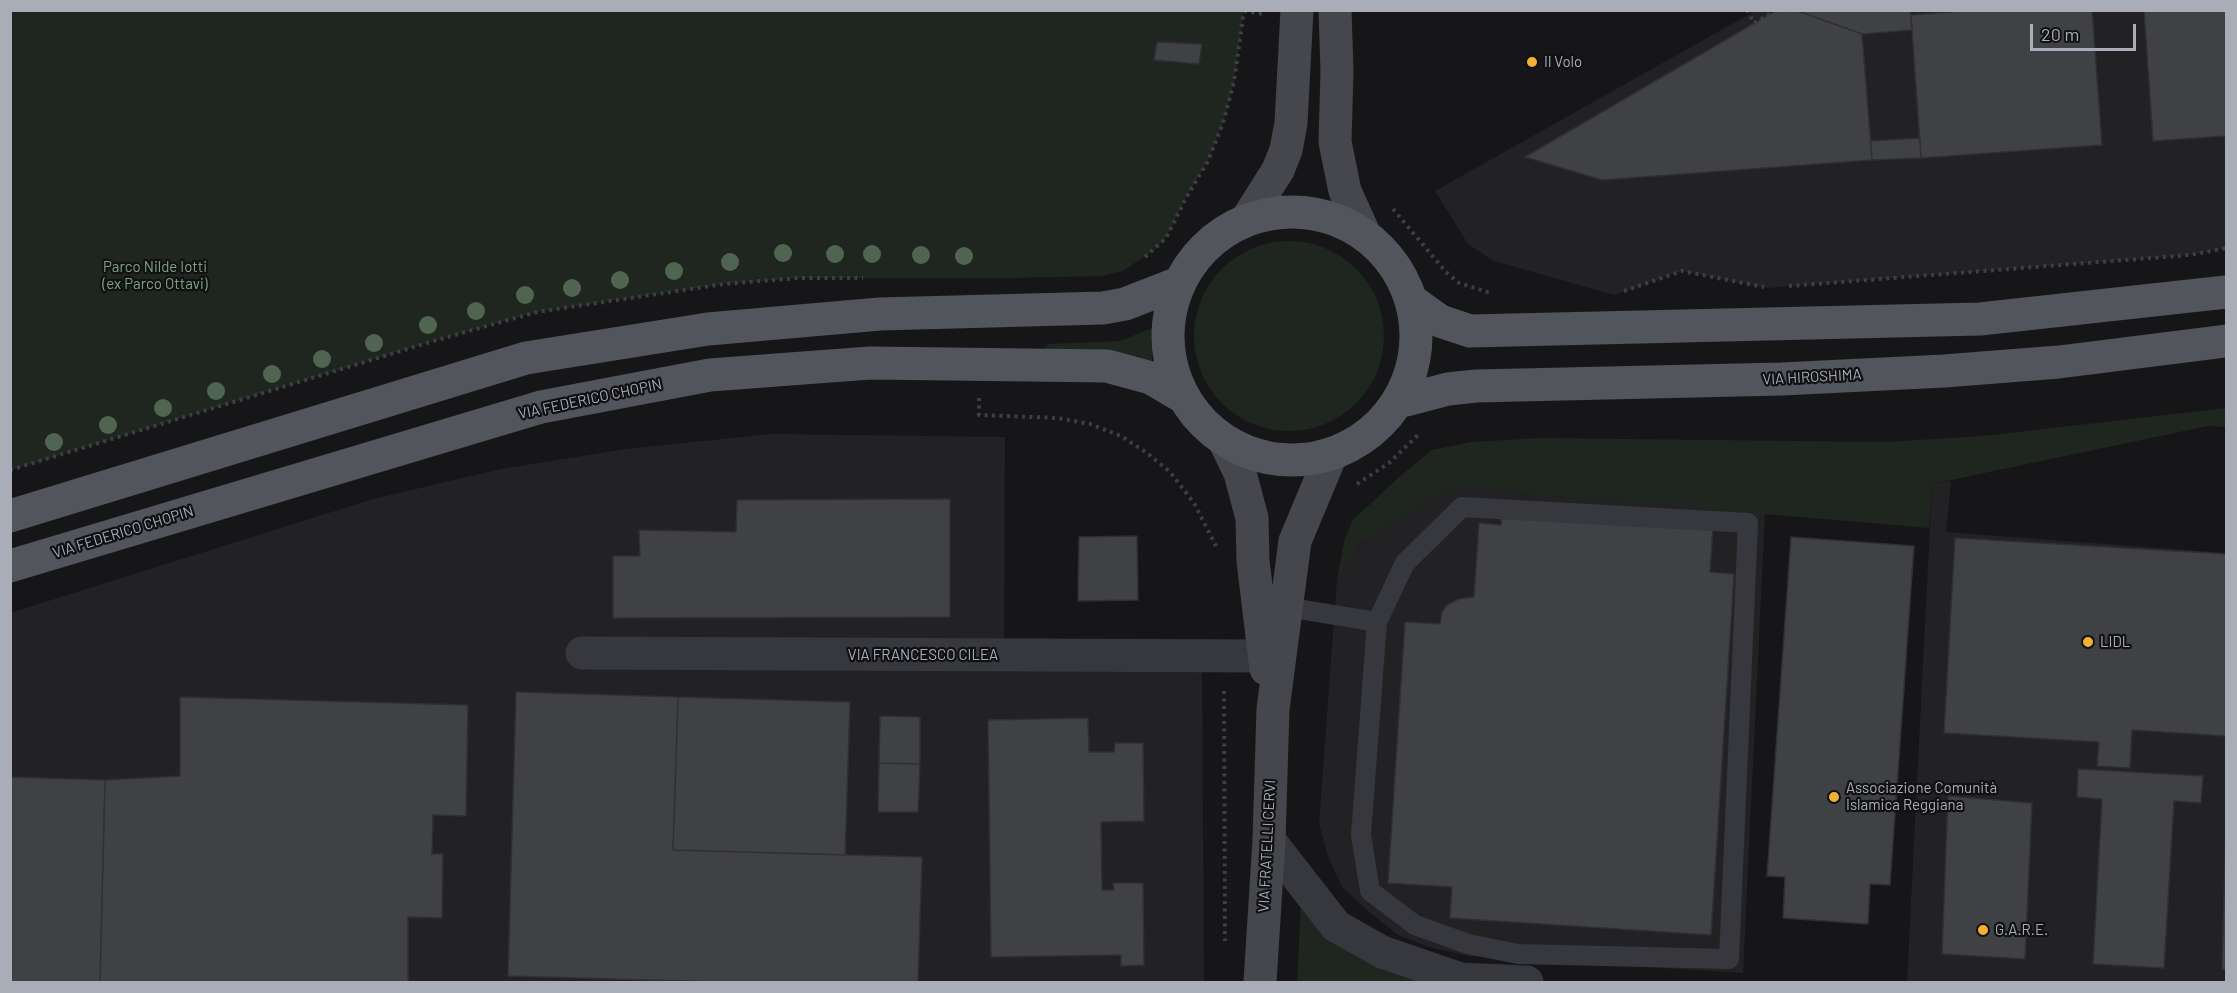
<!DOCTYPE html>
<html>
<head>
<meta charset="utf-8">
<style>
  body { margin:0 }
  #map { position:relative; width:2237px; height:993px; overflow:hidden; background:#161618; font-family:Barlow,sans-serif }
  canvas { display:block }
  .frame { position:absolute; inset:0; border:12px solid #a8adb8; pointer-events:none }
  .scale { position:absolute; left:2030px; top:24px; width:106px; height:27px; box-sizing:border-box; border:3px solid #a8adb8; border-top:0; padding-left:8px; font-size:18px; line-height:21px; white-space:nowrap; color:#a8adb8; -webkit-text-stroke:4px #111113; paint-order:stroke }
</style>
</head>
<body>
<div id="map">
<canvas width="2237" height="993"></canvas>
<div class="frame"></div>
<div class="scale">20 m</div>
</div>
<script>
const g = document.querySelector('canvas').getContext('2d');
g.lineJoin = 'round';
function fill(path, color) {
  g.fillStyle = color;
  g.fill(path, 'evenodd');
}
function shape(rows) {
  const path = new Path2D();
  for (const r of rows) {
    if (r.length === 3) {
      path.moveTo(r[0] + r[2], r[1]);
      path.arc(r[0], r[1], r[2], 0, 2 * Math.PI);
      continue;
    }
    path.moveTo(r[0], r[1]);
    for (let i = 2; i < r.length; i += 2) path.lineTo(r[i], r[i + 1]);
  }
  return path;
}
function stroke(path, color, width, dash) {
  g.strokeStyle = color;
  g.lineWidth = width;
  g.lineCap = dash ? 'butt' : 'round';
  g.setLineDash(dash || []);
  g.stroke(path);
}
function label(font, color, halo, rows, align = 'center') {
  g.font = font + ' Barlow,sans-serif';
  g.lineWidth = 4.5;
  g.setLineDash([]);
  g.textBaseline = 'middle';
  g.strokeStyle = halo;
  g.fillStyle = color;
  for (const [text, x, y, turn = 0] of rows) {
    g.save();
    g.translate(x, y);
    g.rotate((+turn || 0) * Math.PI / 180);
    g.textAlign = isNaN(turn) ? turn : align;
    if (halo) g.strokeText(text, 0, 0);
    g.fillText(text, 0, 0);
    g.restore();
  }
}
fill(shape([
  [1755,11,2226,11,2226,248,2190,255,1766,288,1682,271,1614,295,1494,261,1468,244,1435,191],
  [771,434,1005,437,1004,655,1202,656,1204,982,11,982,10,613,373,499,501,469,626,449],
  [1951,481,1946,532,2226,553,2226,982,1907,982,1932,484],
  [1460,488,1765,513,1743,973,1468,956,1429,947,1398,935,1369,912,1342,887,1329,859,1319,824,1337,579,1360,544,1431,497]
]), '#222225');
fill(shape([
  [10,11,1244,11,1234,82,1223,123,1208,161,1186,198,1166,238,1154,250,1123,271,1102,276,1015,278,799,278,724,284,537,312,437,340,11,470],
  [1289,336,95],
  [1152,328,1152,366,1045,349,1048,344,1120,341],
  [2226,408,2226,427,2208,426,1932,484,1929,528,1460,488,1431,498,1360,544,1337,579,1345,538,1353,520,1399,477,1432,450,1472,442,1540,438,1885,442,1983,436],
  [1302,883,1446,982,1297,982]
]), '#1e261f');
const building = shape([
  [1777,10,1795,10,1862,34,1872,160,1602,180,1525,157,1777,10],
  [1795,10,1910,10,1912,30,1862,34,1795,10],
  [1974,10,2092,10,2102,145,1921,158,1911,15,1974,10],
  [2144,10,2226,10,2226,136,2153,141,2144,10],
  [1157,42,1202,44,1199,64,1154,60,1157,42],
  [1920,138,1921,158,1872,160,1870,141,1920,138],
  [950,499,950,617,613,618,613,556,640,556,639,530,736,532,737,500,950,499],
  [1502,513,1713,527,1710,572,1734,574,1711,935,1450,918,1452,887,1388,883,1405,622,1440,624,1442,612,1447,605,1459,599,1474,597,1479,523,1501,525,1502,513],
  [1137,536,1138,600,1078,601,1079,537,1137,536],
  [1791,537,1914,546,1890,885,1870,884,1868,924,1783,918,1785,877,1767,876,1791,537],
  [1955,538,2226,554,2226,736,2132,730,2130,768,2097,766,2099,742,1944,733,1955,538],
  [516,692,678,697,673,850,922,857,918,982,718,982,508,976,516,692],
  [180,697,468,705,466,816,433,815,432,854,443,854,442,918,408,917,408,982,100,982,105,780,180,776,180,697],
  [678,697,850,702,845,855,673,850,678,697],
  [880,716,920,717,920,764,879,763,880,716],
  [1088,718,1089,752,1114,752,1115,743,1143,743,1144,821,1101,822,1102,890,1114,890,1113,883,1143,883,1144,965,1121,966,1121,955,991,957,988,720,1088,718],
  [879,763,920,764,918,812,878,812,879,763],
  [2078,769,2203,776,2201,803,2174,801,2164,968,2093,964,2102,799,2077,797,2078,769],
  [10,777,105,780,100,982,10,982,10,777],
  [1948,796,2032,803,2025,959,1942,954,1948,796],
  [2226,824,2226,970,2222,969,2226,824]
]);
fill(building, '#404145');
stroke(building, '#303034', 1.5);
stroke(shape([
  [1747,10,1754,23,1777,10],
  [1244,11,1263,14],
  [1393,209,1446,272,1459,283,1491,293],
  [1145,257,1166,238,1186,198,1208,161,1223,123,1234,82,1244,10],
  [1789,286,2190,255,2226,248],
  [1624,291,1682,271,1764,287],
  [979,398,979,415,1058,418,1090,424,1121,436,1147,453,1170,472,1194,503,1216,546],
  [10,470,437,340,537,312,724,284,799,278,863,278],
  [1357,484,1389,463,1419,434],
  [1224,691,1225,941]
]), '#3d3f44', 4, [3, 4.5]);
stroke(shape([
  [1286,607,1377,622,1405,563,1462,507,1748,523,1729,959,1518,954,1468,944,1415,925,1370,891,1361,835,1377,622]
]), '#37383d', 20);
stroke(shape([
  [582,653,1264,656],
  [1269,840,1336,926,1382,952,1461,979],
  [1446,982,1461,979,1527,982]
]), '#37383d', 33);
stroke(shape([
  [1335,10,1337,71,1335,142,1345,191,1364,233],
  [1249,216,1278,170,1286,150,1291,123,1297,10],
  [1226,444,1240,473,1252,518,1253,561,1266,669],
  [1260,982,1269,840,1273,709,1295,541,1331,455]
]), '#45474d', 33);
stroke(shape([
  [1292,336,124],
  [1412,301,1440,321,1470,331,1980,319,2226,292],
  [1398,402,1448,389,1476,386,1782,379,1944,371,2059,362,2226,341],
  [10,516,526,358,708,329,880,314,1103,308,1125,304,1179,283],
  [10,566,541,407,710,375,870,363,1107,366,1151,378,1183,397]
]), '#53555c', 33);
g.fillStyle = '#506452';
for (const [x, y] of [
  [783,253],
  [835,254],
  [872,254],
  [921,255],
  [964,256],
  [730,262],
  [674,271],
  [620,280],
  [572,288],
  [525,295],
  [476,311],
  [428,325],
  [374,343],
  [322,359],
  [272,374],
  [216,391],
  [163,408],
  [108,425],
  [54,442]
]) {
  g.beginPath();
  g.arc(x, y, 9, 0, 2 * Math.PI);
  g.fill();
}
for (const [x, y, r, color] of [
  [1532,62,6,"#f2b134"],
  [2088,642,6,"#f2b134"],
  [1834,797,6,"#f2b134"],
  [1983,930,6,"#f2b134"]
]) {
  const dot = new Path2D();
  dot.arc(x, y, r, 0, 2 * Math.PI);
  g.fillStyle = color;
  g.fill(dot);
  stroke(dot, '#111113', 2);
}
label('15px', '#a8adb8', '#111113', [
  ["Il Volo",1544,62],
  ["LIDL",2100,642],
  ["Associazione Comunità",1846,788],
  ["Islamica Reggiana",1846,805],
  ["G.A.R.E.",1995,930]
], 'left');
label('15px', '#7fa381', '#111113', [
  ["Parco Nilde Iotti",155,267],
  ["(ex Parco Ottavi)",155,284]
]);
label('15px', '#a8adb8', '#111113', [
  ["VIA HIROSHIMA",1812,377,-3],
  ["VIA FEDERICO CHOPIN",590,399,-12],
  ["VIA FEDERICO CHOPIN",123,532,-17],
  ["VIA FRANCESCO CILEA",923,655],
  ["VIA FRATELLI CERVI",1267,846,-87]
]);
</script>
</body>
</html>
